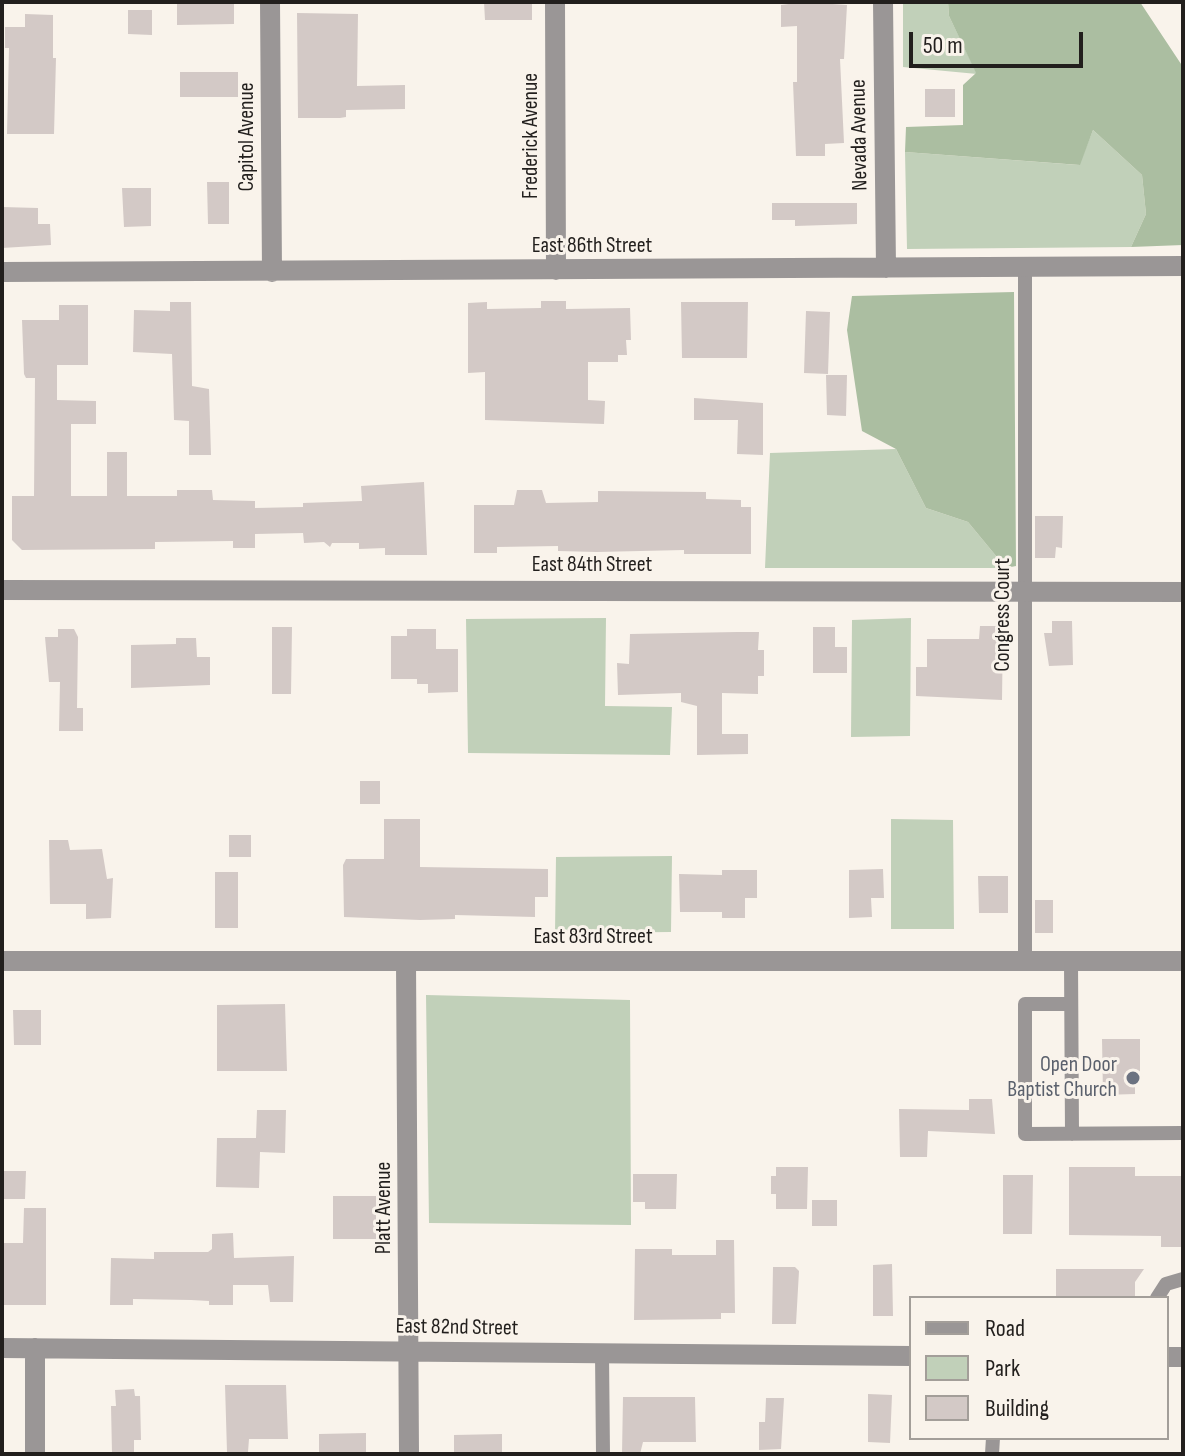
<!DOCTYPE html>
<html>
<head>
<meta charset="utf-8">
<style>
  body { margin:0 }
  #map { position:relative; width:1185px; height:1456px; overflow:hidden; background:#f9f3eb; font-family:"Sofia Sans Condensed",sans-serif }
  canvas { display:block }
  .frame { position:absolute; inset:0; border:4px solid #221f1d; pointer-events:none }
  .legend { position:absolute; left:909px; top:1296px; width:260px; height:144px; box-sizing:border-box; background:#f9f3eb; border:2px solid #a39e99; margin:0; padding:10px 14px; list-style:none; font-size:24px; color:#221f1d }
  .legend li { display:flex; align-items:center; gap:16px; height:40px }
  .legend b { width:40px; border:2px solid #a39e99 }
  .scale { position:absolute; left:909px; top:32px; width:174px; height:36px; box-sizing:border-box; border:4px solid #221f1d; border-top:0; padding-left:10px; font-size:24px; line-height:28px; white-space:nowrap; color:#221f1d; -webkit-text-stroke:6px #f9f3eb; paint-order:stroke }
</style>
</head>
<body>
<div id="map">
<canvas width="1185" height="1456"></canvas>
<div class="frame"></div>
<ul class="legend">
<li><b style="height:10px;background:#9a9696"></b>Road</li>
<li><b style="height:22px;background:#c1d0b9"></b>Park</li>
<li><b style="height:22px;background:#d3c9c6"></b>Building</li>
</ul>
<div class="scale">50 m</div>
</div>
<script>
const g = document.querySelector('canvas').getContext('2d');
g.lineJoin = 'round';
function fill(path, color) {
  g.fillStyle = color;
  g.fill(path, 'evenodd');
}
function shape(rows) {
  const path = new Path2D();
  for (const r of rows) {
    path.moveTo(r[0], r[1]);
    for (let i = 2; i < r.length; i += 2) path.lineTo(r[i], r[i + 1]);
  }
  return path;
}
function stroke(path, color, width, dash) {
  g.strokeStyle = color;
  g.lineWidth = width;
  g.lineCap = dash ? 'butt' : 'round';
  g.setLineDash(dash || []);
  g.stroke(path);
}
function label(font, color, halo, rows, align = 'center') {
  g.font = font + ' "Sofia Sans Condensed",sans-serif';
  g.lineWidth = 6;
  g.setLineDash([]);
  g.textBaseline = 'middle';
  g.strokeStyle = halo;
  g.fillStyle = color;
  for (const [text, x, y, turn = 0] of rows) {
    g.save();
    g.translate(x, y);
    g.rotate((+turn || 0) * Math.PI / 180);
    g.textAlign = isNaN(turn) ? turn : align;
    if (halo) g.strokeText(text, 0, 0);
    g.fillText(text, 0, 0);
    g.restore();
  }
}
fill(shape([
  [903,2,948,2,949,16,977,74,903,67],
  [1093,130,1142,175,1146,214,1131,247,907,249,905,152,1079,165],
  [896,449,926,508,968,522,1006,568,765,568,770,453],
  [606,618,605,706,672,707,670,755,468,753,466,619],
  [911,618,910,736,851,737,852,620],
  [891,819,953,820,954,929,891,929],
  [672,856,671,932,555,933,556,857],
  [426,995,630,1000,631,1225,429,1223]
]), '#c1d0b9');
fill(shape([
  [948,2,1140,2,1183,67,1183,245,1131,247,1146,214,1142,175,1093,130,1080,165,905,152,906,127,963,125,963,85,976,73,949,16],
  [1014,292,1016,566,1006,568,968,522,926,508,896,449,862,431,847,330,852,296]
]), '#abbea1');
fill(shape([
  [234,2,234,24,177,25,177,3],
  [484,2,532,2,532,20,485,20],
  [804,2,847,5,844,59,840,59,844,143,825,144,825,156,796,156,793,82,797,82,797,26,781,27,781,5],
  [128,10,152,10,152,35,128,34],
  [297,13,358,14,357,86,405,85,405,109,346,110,346,117,340,118,298,118],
  [25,14,53,15,53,58,56,58,54,134,7,134,9,48,5,48,5,27,25,27],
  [180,72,238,72,238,97,180,97],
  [925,89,955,89,955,117,925,117],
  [207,182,229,182,229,224,208,224],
  [122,188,151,188,151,226,124,227],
  [772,203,857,203,857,224,795,226,795,220,772,220],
  [2,207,38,208,38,224,50,224,51,245,2,248],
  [541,301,566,301,566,309,630,308,631,340,626,340,627,355,618,355,618,362,588,362,588,400,605,401,604,424,485,420,485,372,468,373,468,303,487,302,487,309,541,308],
  [170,302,191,302,192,386,209,389,211,455,189,455,189,421,174,420,172,354,133,352,134,310,170,311],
  [681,302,748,302,747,358,682,358],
  [59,305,88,305,88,365,57,365,57,400,96,401,96,424,71,424,71,496,107,496,107,452,127,452,127,496,177,496,177,490,212,490,213,500,255,501,255,508,303,507,303,503,362,501,361,486,424,482,427,555,385,555,385,548,359,549,359,543,332,543,330,547,324,542,304,543,303,533,255,534,255,548,233,548,233,541,155,542,155,549,22,550,12,540,12,496,34,496,35,378,26,378,24,374,22,320,59,320],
  [806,311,830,312,828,374,804,373],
  [826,375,847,375,846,416,827,415],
  [694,398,763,403,763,455,737,454,738,420,694,420],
  [517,490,542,490,546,503,598,502,598,491,706,492,706,499,741,500,741,507,751,507,751,554,684,554,684,550,597,552,558,551,558,546,497,547,497,553,474,553,474,505,514,505],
  [1035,516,1063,516,1062,548,1056,547,1055,558,1035,558],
  [1052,621,1072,621,1073,665,1049,666,1044,633,1052,633],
  [980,626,1003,626,1002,700,916,696,916,667,927,667,927,639,979,639],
  [272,627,292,627,291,694,272,694],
  [813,627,835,627,835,647,847,647,847,673,813,673],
  [58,629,74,629,78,637,77,708,83,708,83,731,59,731,60,682,49,682,45,637,58,637],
  [407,629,436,629,436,649,458,649,458,692,428,693,428,684,417,684,417,679,391,679,391,636,407,636],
  [737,632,759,632,758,650,764,650,764,676,758,676,758,694,722,693,722,734,748,734,748,754,697,755,697,706,681,702,681,693,618,695,617,663,629,664,630,634],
  [176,638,196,638,197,657,210,657,210,685,131,688,131,645,176,644],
  [360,781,380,781,380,804,360,804],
  [384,819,420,819,420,867,548,869,548,897,535,897,535,917,455,915,455,919,420,920,344,917,343,865,346,859,384,859],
  [229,835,251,835,251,857,229,857],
  [49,840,68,840,70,850,102,849,107,879,113,878,111,918,86,919,86,904,50,904],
  [883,869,884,898,871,898,872,917,849,918,849,870],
  [722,870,757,870,757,898,745,898,745,918,722,918,722,912,680,912,679,874,722,875],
  [215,872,238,872,238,928,215,928],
  [978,876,1008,876,1008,913,979,913],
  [1035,900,1053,900,1053,933,1035,933],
  [285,1004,287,1071,217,1071,217,1005],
  [13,1010,41,1010,41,1045,14,1045],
  [1102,1039,1140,1039,1140,1079,1135,1079,1135,1094,1103,1095],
  [969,1099,992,1099,995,1134,928,1131,927,1157,900,1157,899,1109,969,1110],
  [257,1110,286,1110,285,1153,260,1152,259,1188,216,1187,217,1138,256,1138],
  [776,1167,808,1167,807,1209,776,1209,776,1194,771,1194,771,1176,776,1176],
  [1069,1167,1135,1167,1135,1176,1183,1176,1183,1247,1161,1247,1161,1236,1069,1235],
  [2,1171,26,1171,25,1199,2,1199],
  [633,1174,677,1174,676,1209,645,1209,645,1202,633,1202],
  [1003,1175,1033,1175,1032,1234,1003,1234],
  [333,1196,376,1196,376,1239,333,1239],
  [812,1200,837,1200,837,1226,812,1226],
  [24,1208,46,1208,46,1305,2,1305,2,1243,23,1243],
  [233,1233,234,1258,294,1256,293,1302,270,1302,268,1285,233,1285,233,1305,209,1305,209,1301,191,1300,133,1299,133,1305,110,1305,111,1258,154,1259,154,1252,208,1252,212,1249,212,1234],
  [716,1240,734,1240,735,1313,721,1313,721,1319,634,1320,635,1249,672,1249,672,1255,716,1255],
  [892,1264,893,1316,873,1316,873,1265],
  [773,1267,795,1267,799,1271,796,1324,772,1324],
  [1056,1269,1144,1269,1135,1282,1135,1298,1056,1298],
  [225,1385,286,1385,288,1439,249,1439,248,1452,227,1452],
  [134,1389,135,1396,140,1396,141,1440,134,1440,134,1453,112,1453,111,1406,116,1406,115,1390],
  [868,1394,892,1395,890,1443,868,1442],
  [623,1397,695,1397,696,1442,643,1442,640,1454,622,1454],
  [766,1398,784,1398,781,1449,759,1450,759,1422,765,1422],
  [366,1433,366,1454,319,1454,319,1434],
  [502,1434,502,1454,454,1454,454,1435]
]), '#d3c9c6');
stroke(shape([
  [1025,268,1025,961],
  [1071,961,1072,1134],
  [1071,1004,1025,1004,1025,1134,1183,1133],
  [1157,1298,1166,1284,1183,1279],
  [602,1354,603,1454],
  [992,1454,993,1438]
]), '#9a9696', 14);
stroke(shape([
  [270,2,272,272],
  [555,2,556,270],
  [883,2,886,268],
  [2,272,1183,266],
  [2,590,1183,592],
  [2,961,1183,961],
  [406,961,409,1454],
  [2,1348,911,1356],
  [35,1348,35,1454],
  [1167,1357,1183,1357]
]), '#9a9696', 20);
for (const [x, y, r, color] of [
  [1133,1078,8,"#6b7280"]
]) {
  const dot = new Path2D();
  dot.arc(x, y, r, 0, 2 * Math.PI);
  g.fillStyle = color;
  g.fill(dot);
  stroke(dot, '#f9f3eb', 3);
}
label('22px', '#221f1d', '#f9f3eb', [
  ["Nevada Avenue",860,135,-91],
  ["Frederick Avenue",531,136,-90],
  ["Capitol Avenue",247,137,-90],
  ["East 86th Street",592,246],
  ["East 84th Street",592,565],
  ["Congress Court",1003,615,-90],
  ["East 83rd Street",593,937],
  ["Platt Avenue",384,1208,-90],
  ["East 82nd Street",457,1328,1]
]);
label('22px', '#5b616d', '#f9f3eb', [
  ["Open Door",1117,1065],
  ["Baptist Church",1117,1090]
], 'right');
</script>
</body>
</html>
